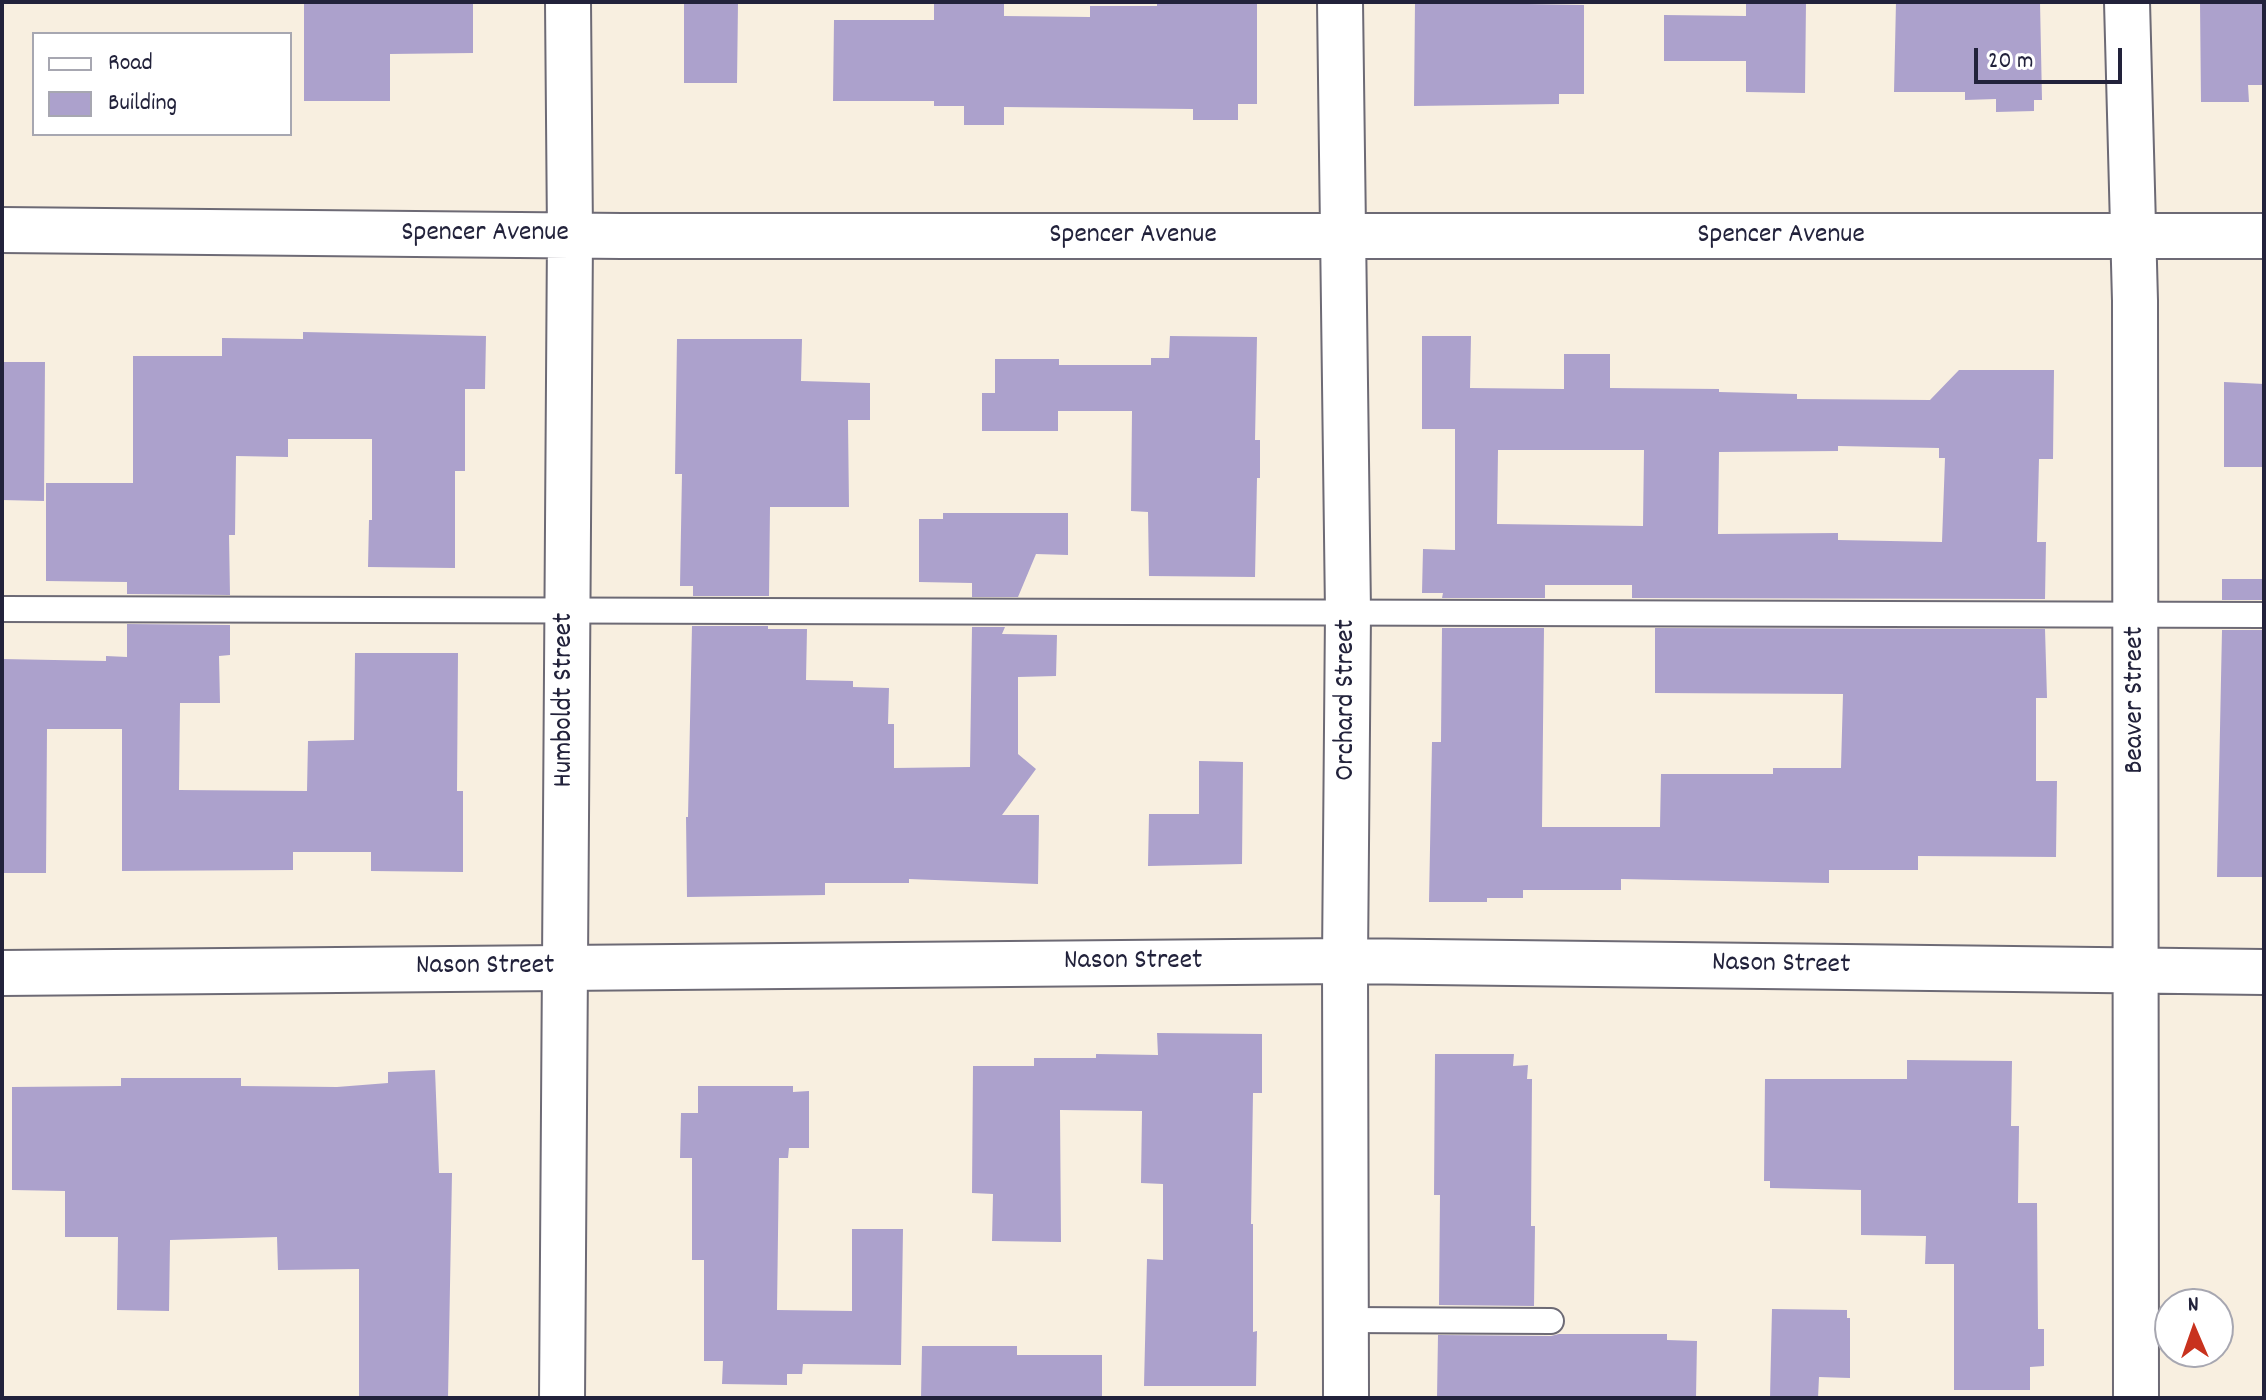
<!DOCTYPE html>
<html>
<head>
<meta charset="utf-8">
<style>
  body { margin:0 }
  #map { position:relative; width:2266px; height:1400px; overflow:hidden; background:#f8efe0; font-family:Dekko,sans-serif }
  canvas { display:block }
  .frame { position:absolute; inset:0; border:4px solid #22223b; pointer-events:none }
  .legend { position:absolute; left:32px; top:32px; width:260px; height:104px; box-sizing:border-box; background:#fff; border:2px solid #a7a7b1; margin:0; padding:10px 14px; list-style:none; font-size:24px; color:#22223b }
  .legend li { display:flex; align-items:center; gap:16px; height:40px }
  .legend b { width:40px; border:2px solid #a7a7b1 }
  .north { position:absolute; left:2154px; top:1288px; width:80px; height:80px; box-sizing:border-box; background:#fff; border:2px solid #a7a7b1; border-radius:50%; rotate:358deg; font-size:22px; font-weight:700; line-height:32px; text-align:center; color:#22223b }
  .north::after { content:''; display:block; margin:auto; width:28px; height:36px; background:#c8321e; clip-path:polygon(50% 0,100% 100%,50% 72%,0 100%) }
  .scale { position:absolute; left:1974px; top:48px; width:148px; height:36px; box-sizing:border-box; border:4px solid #22223b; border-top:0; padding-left:10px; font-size:24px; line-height:28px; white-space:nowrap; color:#22223b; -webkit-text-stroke:6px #fff; paint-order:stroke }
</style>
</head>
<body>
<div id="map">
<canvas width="2266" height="1400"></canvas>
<div class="frame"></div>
<ul class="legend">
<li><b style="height:10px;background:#fff"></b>Road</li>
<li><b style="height:22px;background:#aca1cc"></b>Building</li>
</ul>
<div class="north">N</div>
<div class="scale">20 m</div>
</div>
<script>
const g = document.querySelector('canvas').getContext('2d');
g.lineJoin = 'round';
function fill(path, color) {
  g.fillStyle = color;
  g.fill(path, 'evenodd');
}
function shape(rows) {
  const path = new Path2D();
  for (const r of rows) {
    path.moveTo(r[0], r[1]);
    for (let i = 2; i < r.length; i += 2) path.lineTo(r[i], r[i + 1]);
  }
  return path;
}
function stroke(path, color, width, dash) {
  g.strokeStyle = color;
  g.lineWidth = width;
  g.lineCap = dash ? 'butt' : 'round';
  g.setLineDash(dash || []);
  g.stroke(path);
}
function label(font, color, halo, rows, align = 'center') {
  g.font = font + ' Dekko,sans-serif';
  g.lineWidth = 6;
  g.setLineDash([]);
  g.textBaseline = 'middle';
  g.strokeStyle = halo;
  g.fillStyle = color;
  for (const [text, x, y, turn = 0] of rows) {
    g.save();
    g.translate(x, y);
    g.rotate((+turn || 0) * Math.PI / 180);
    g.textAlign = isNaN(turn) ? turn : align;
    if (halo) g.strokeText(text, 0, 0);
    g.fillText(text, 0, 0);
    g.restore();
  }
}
fill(shape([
  [304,2,473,2,473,53,390,54,390,101,304,101],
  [684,2,738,2,737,83,684,83],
  [934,2,1004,2,1004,16,1090,17,1090,6,1157,6,1157,2,1257,4,1257,104,1238,104,1238,120,1193,120,1193,109,1004,107,1004,125,964,125,964,106,934,106,934,101,833,101,834,20,934,20],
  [1415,2,1584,5,1584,94,1559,94,1559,104,1414,106],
  [1746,2,1806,2,1805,93,1746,92,1746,61,1664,61,1664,15,1746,16],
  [1896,2,2040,2,2042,100,2034,100,2034,111,1996,112,1996,99,1965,100,1965,92,1894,92],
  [2264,2,2264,85,2248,85,2249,102,2201,102,2200,3],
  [303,332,486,336,485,389,465,389,465,471,455,471,455,568,368,567,369,520,372,520,372,439,288,439,288,457,236,456,235,535,229,535,230,595,127,594,127,582,46,581,46,483,133,483,133,356,222,356,222,338,303,339],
  [1170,336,1257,337,1255,440,1260,440,1260,478,1257,478,1255,577,1149,576,1148,512,1131,511,1132,411,1058,411,1058,431,982,431,982,393,995,393,995,359,1059,359,1059,365,1151,365,1151,358,1169,358],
  [1422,336,1471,336,1470,388,1564,389,1564,354,1610,354,1610,388,1719,389,1719,392,1797,394,1797,399,1930,400,1959,370,2054,370,2053,459,2039,459,2037,542,2046,542,2045,599,1632,598,1632,585,1545,585,1545,598,1442,598,1443,593,1422,593,1423,549,1455,550,1455,429,1422,429],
  [1838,446,1939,448,1939,458,1945,458,1942,542,1838,540,1838,533,1718,534,1719,452,1838,451],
  [1498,450,1644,450,1643,526,1497,524],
  [677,339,802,339,801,381,870,383,870,420,848,420,849,507,770,507,769,596,693,596,693,586,680,586,682,474,675,474],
  [2,362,45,362,44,501,2,500],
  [2224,382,2264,384,2264,467,2224,467],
  [943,513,1068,513,1068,555,1036,554,1018,597,972,597,972,583,919,582,919,519,943,519],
  [2222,579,2264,579,2264,600,2222,600],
  [127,624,230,625,230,655,219,656,220,703,180,703,179,790,307,791,308,741,354,740,355,653,458,653,457,791,463,791,463,872,371,871,371,852,293,852,293,870,122,871,122,729,47,729,46,873,2,873,2,659,106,661,106,656,127,657],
  [692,626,768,626,768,629,807,629,806,680,853,681,853,687,889,688,888,724,894,724,894,768,970,767,972,627,1005,627,1002,634,1057,635,1056,676,1018,677,1018,754,1036,769,1002,815,1039,815,1038,884,909,879,909,883,825,883,825,895,687,897,686,817,688,817],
  [1442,628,1544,628,1542,827,1660,827,1661,774,1773,774,1773,768,1841,768,1843,694,1655,693,1655,628,2045,629,2047,698,2036,698,2036,781,2057,781,2056,857,1918,856,1918,870,1829,870,1829,883,1621,879,1621,890,1523,890,1523,898,1487,898,1487,902,1429,902,1432,742,1441,742],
  [2222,630,2264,630,2264,877,2217,877],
  [1199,761,1243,762,1242,864,1148,866,1149,814,1199,814],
  [1157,1033,1262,1034,1262,1093,1253,1093,1251,1224,1253,1224,1253,1332,1257,1331,1256,1386,1144,1386,1147,1259,1163,1260,1163,1184,1141,1183,1142,1111,1060,1110,1061,1242,992,1241,993,1194,972,1193,973,1066,1034,1066,1034,1058,1096,1058,1096,1054,1158,1055],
  [1435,1054,1514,1054,1513,1066,1528,1065,1527,1079,1532,1079,1531,1226,1535,1226,1534,1306,1439,1305,1440,1195,1434,1195],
  [1907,1060,2012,1061,2011,1126,2019,1126,2018,1203,2037,1203,2038,1329,2044,1329,2044,1366,2030,1367,2030,1390,1954,1390,1954,1264,1925,1264,1926,1236,1861,1235,1861,1190,1770,1188,1770,1181,1764,1181,1765,1079,1907,1079],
  [435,1070,439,1173,452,1173,448,1398,359,1398,359,1269,278,1270,277,1237,170,1240,169,1311,117,1310,118,1237,65,1237,65,1191,12,1190,12,1087,121,1086,121,1078,241,1078,241,1086,337,1087,388,1083,388,1072],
  [698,1086,793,1086,793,1092,809,1091,809,1148,789,1148,788,1158,779,1158,777,1310,852,1311,852,1229,903,1229,901,1365,803,1364,802,1374,787,1374,787,1385,722,1384,723,1361,704,1361,704,1260,692,1260,692,1158,680,1158,681,1113,698,1113],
  [1772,1309,1847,1310,1847,1318,1850,1318,1850,1378,1819,1377,1818,1398,1770,1398],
  [1559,1334,1667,1334,1667,1340,1697,1341,1696,1398,1437,1398,1438,1335,1551,1336],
  [922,1346,1017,1346,1017,1355,1102,1355,1102,1398,921,1398]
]), '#aca1cc');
const lane = shape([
  [2,609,2264,615],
  [1346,1320,1551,1321]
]);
const street = shape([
  [1340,2,1348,612,1345,961,1346,1398],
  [2127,2,2135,301,2136,1398],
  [2,973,1345,961,2264,972]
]);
const secondary = shape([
  [2,230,622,236,2264,236],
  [562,1398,570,235,568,2]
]);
stroke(lane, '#6d6a75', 28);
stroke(street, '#6d6a75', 48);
stroke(secondary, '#6d6a75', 48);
stroke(lane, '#fff', 24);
stroke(street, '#fff', 44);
stroke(secondary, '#fff', 44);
label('28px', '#22223b', '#fff', [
  ["Spencer Avenue",485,235],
  ["Spencer Avenue",1133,237],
  ["Spencer Avenue",1781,237],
  ["Humboldt Street",566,700,-90],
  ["Orchard Street",1348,700,-90],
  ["Beaver Street",2137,700,-90],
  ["Nason Street",1133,963],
  ["Nason Street",1781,966,1],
  ["Nason Street",485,968]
]);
</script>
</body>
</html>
